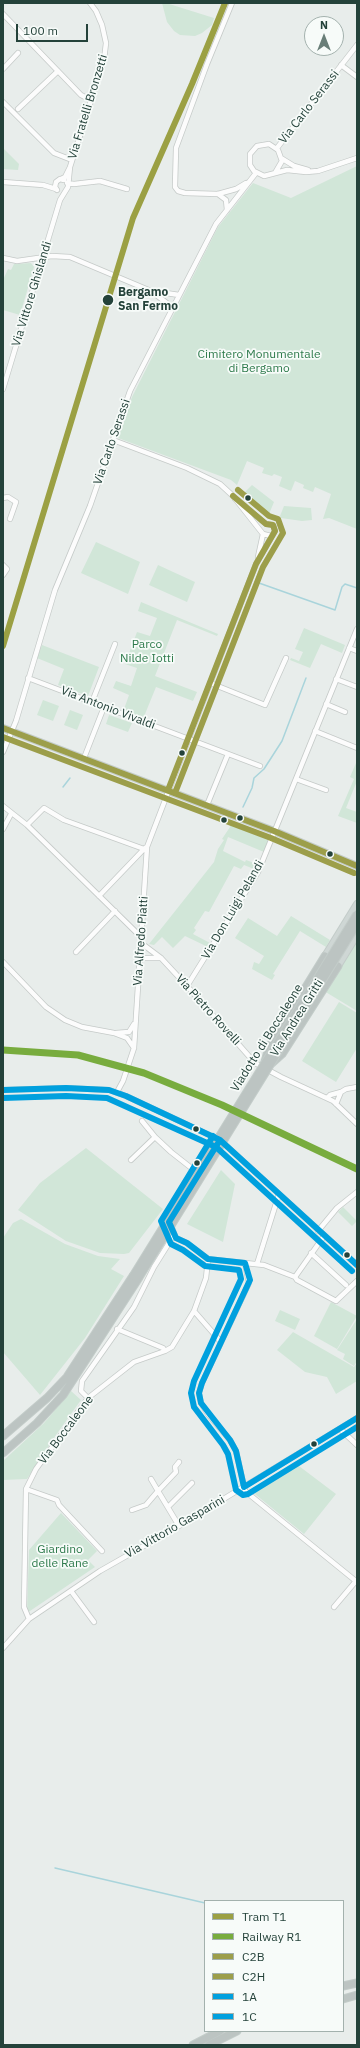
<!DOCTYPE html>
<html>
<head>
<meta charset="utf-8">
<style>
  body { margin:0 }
  #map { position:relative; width:360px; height:2048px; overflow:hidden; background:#e8edeb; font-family:"IBM Plex Sans",sans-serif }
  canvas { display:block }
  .frame { position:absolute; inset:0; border:4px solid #24423a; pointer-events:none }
  .legend { position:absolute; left:204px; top:1900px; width:140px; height:132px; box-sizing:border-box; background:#f7fbf9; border:1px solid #a3b1ad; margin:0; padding:5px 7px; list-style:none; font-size:12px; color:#24423a }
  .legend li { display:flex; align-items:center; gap:8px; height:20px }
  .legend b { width:20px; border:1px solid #a3b1ad }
  .north { position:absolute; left:304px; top:16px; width:40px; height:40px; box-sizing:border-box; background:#f7fbf9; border:1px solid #a3b1ad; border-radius:50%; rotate:0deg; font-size:11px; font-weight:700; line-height:16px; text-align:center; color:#24423a }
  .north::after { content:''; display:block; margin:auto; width:14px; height:18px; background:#697e78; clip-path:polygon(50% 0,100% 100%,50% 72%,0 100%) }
  .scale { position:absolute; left:16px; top:24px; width:72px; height:18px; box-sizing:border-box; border:2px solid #24423a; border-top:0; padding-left:5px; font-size:12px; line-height:14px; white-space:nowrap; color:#24423a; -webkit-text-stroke:3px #f7fbf9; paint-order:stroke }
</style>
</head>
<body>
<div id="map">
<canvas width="360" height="2048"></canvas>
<div class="frame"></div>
<ul class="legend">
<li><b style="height:5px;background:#9ba043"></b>Tram T1</li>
<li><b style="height:5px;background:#78ac3e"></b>Railway R1</li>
<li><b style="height:5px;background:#9c9e4a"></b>C2B</li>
<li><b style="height:5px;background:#9c9e4a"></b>C2H</li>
<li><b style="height:5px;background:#00a0de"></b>1A</li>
<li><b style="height:5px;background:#00a0de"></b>1C</li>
</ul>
<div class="north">N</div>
<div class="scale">100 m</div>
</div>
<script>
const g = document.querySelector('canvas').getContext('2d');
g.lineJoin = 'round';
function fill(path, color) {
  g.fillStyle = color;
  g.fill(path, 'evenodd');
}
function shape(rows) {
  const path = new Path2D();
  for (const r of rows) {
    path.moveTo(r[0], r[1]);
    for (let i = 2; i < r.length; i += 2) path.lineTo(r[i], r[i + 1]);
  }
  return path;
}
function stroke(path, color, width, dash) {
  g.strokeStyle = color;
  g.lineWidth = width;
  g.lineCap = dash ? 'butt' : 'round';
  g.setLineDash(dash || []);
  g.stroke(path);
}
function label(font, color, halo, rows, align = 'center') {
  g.font = font + ' "IBM Plex Sans",sans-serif';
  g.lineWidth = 3.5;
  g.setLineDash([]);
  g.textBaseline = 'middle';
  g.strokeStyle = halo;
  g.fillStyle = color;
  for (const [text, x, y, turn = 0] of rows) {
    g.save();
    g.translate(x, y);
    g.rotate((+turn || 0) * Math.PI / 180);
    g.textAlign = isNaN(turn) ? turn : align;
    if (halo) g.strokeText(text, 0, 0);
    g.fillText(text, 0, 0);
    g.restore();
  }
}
fill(shape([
  [162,3,166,3,214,18,212,25,202,33,195,36,180,35,174,31,167,22],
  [3,148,19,164,18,170,3,169],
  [357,166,357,529,329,518,323,519,331,494,315,487,313,492,303,488,304,485,295,481,291,491,279,486,282,477,274,474,272,476,262,473,264,468,247,461,237,485,231,480,118,438,132,397,218,227,253,183,291,198],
  [31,263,34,267,20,315,3,310,3,280,8,269,11,270,14,264],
  [252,485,274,502,269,514,259,508,244,493],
  [284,506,311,508,312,520,302,521,281,518,280,516],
  [96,542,140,562,128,594,81,573],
  [158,565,195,582,187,602,149,585],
  [141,602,218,634,217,636,177,620,155,676,197,692,193,701,156,687,143,719,123,712,129,695,113,688,116,681,131,686,137,668,125,664,137,632,150,636,157,618,138,611],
  [304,628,345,645,342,653,321,644,310,668,290,660,291,658,299,661,303,652,295,649],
  [42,645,99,667,88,696,58,685,64,669,37,658],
  [43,700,59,706,53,721,37,715],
  [70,710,83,715,77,730,64,725],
  [109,715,132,723,128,732,106,724],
  [356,763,357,781,346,808,357,812,357,823,338,816,354,779,350,777],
  [230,823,269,838,264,852,228,837,223,851,245,862,246,860,257,864,254,869,244,865,241,869,234,866,209,912,205,911,194,928,196,930,193,934,210,943,208,947,185,936,173,948,162,937,154,945,149,944,214,862,218,849,224,840,222,839,230,827],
  [291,916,330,940,326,947,300,931,273,974,275,975,272,980,252,969,254,962,259,964,264,956,235,938,248,918,277,936],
  [357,938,357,1011,324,991],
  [339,1002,357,1013,357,1048,336,1082,302,1061],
  [86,1148,163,1209,129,1253,124,1254,100,1253,66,1241,18,1210,40,1183],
  [221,1170,235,1184,223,1242,187,1224],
  [343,1207,357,1221,352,1226,338,1212],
  [21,1219,65,1244,98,1256,120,1259,111,1269,124,1276,85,1338,40,1395,3,1352,3,1238,13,1223],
  [331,1302,357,1316,337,1349,314,1336],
  [280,1310,300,1319,295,1330,275,1321],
  [357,1319,357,1361,354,1366,343,1359,345,1354,337,1350],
  [293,1332,354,1367,357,1363,357,1381,336,1394,327,1377,305,1372,277,1350],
  [71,1391,81,1400,56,1435,27,1479,3,1480,3,1461,44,1423],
  [295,1463,336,1494,304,1534,250,1490],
  [61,1513,97,1551,88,1560,95,1567,27,1613,29,1550]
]), '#d1e6d8');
stroke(shape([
  [259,583,335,610,342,587,345,584,357,588],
  [63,787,70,778],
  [243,807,252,788,254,778,264,769,282,741,306,678],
  [55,1868,205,1903]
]), '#a9d4db', 1.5);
const minor = shape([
  [232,3,207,64,176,148,175,187,178,191,185,193,218,194,236,189,246,183],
  [3,14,81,95,91,100],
  [341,65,357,77],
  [3,69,18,53],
  [3,102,54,153,72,160],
  [18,109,58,71],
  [277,148,357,45],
  [281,158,294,166,308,170],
  [275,173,282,161,278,150,269,144,257,146,250,154,250,165,254,171,264,176,287,170,306,172,318,171,357,158],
  [61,179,65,177,70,167,104,60,106,43,102,25,96,11,90,3],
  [3,182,43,185,56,189],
  [67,183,74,184,100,181,127,189],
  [57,190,55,187,56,182,60,179,64,180],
  [218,194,226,200,227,210],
  [3,258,17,261,52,256,70,257,151,291,172,307],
  [153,291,179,295],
  [3,389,60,200,68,187,70,167],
  [113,440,187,468,220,484,233,496,263,534,271,536],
  [3,498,8,497,16,502,10,519],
  [258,557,263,534],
  [3,565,7,569,3,575],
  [349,648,357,651],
  [28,678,260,766],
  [336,679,357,687],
  [210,683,265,705,286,658],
  [92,702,115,644],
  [326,704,345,712],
  [315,731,357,748],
  [3,752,16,721,55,590,90,506,130,391,216,224,256,173],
  [84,758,104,707],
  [296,779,326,790],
  [207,805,228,754],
  [3,806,27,825,142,938],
  [27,825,44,808,64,820,144,849],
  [3,829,11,814],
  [99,896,145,848],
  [141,943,161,958,187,986,255,1063,281,1077,333,1101,357,1124],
  [76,952,115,911],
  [140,958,161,958],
  [3,962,46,1007,65,1020,82,1027,114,1033,127,1038,134,1048],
  [187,986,258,872,357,629],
  [116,1033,129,1032,134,1024],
  [3,1090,66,1088,109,1090,126,1096,220,1140,357,1265],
  [117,1092,123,1081,134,1048,147,847,256,564,275,531,273,525,266,524,235,499],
  [327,1098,330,1095,341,1092],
  [336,1104,341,1092,346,1089,357,1087],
  [142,1121,155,1137],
  [131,1160,155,1137,171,1152,199,1174],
  [171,1225,176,1238,187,1243,208,1259,264,1265,295,1277,297,1280,336,1301,357,1281],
  [318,1231,337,1208,357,1192],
  [311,1253,346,1285],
  [245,1263,249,1283,202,1383,199,1393,201,1403,208,1414,230,1440,236,1451,245,1491,357,1582],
  [257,1264,279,1194],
  [295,1277,324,1236],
  [194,1311,221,1342],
  [117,1329,163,1348,165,1351],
  [88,1398,81,1391,82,1381,134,1307,154,1267,174,1235],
  [340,1429,357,1445],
  [26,1489,57,1500,59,1505,102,1551],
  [168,1507,192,1483],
  [132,1510,146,1505,158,1491,151,1479],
  [179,1526,158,1491,176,1472,175,1467,179,1462],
  [71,1591,94,1622],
  [334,1607,356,1581],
  [29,1619,24,1607,26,1489,36,1469,88,1398,134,1362,165,1351,172,1347,194,1311,206,1278,208,1259],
  [3,1648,29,1619,100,1571,179,1526,357,1418]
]);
const major = shape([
  [3,728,274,831,357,866],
  [325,956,357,904],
  [338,966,357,935]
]);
const highway = shape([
  [265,1062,269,1047,325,956],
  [272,1063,282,1054,338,966],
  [3,1436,47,1398,67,1377,133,1276],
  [3,1453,37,1423,63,1395,138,1279],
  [343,1986,357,1983],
  [343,1999,357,1995],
  [193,2045,220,2031],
  [209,2045,237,2031]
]);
stroke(minor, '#c5cac8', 6);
stroke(major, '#c3ccc9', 8);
stroke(highway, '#c3ccc9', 9);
stroke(minor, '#fcfcfc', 4.5);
stroke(major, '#cfd7d5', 6);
stroke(highway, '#bcc4c2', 7);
const highwayBridge = shape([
  [133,1276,357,914],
  [138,1279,357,924]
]);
stroke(highwayBridge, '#c3ccc9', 9, []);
stroke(highwayBridge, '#bcc4c2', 7);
stroke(shape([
  [3,728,274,831,357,866],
  [168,790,256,564,275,531,273,525,266,524,233,496]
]), '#9c9e4a', 6);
stroke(shape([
  [3,737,271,838,354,873],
  [175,793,263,567,283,533,278,519,269,516,238,490]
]), '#9c9e4a', 6);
stroke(shape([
  [3,1090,66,1088,109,1090,126,1096,220,1140,357,1265],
  [220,1140,169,1222,176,1238,187,1243,208,1259,245,1263,250,1280,202,1383,199,1393,201,1403,230,1440,236,1451,244,1487,357,1418]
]), '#00a0de', 6);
stroke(shape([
  [3,1098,66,1096,107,1098,216,1147,352,1271],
  [213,1136,161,1221,171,1244,183,1250,205,1266,239,1270,241,1279,194,1381,191,1393,194,1407,223,1445,228,1454,236,1490,243,1495,248,1494,357,1427]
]), '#00a0de', 6);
stroke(shape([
  [3,1050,78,1055,144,1073,222,1105,357,1169]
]), '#78ac3e', 7);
stroke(shape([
  [3,646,133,218,192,84,225,3]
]), '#9ba043', 6);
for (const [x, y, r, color] of [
  [108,300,6,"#24423a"],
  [248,498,3.5,"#24423a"],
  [182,753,3.5,"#24423a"],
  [240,818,3.5,"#24423a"],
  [224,820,3.5,"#24423a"],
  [330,854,3.5,"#24423a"],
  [196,1129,3.5,"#24423a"],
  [197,1163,3.5,"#24423a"],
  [347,1255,3.5,"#24423a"],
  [314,1444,3.5,"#24423a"]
]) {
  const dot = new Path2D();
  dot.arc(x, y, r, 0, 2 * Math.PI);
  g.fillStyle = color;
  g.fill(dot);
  stroke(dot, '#f7fbf9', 1.5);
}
label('12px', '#24423a', '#f7fbf9', [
  ["Via Fratelli Bronzetti",88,107,-73],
  ["Via Carlo Serassi",309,107,-52],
  ["Via Vittore Ghislandi",32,294,-73],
  ["Via Carlo Serassi",112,442,-71],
  ["Via Antonio Vivaldi",108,708,21],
  ["Via Don Luigi Pelandi",233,910,-60],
  ["Via Alfredo Piatti",141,941,-86],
  ["Via Pietro Rovelli",208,1010,48],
  ["Via Andrea Gritti",297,1018,-58],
  ["Viadotto di Boccaleone",267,1038,-58],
  ["Via Boccaleone",66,1430,-53],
  ["Via Vittorio Gasparini",175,1527,-30]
]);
label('bold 12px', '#24423a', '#f7fbf9', [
  ["Bergamo",118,293],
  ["San Fermo",118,307]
], 'left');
label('12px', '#2d7a4b', '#f7fbf9', [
  ["Cimitero Monumentale",259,355],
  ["di Bergamo",259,369],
  ["Parco",147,645],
  ["Nilde Iotti",147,659],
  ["Giardino",60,1550],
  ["delle Rane",60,1564]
]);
</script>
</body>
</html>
